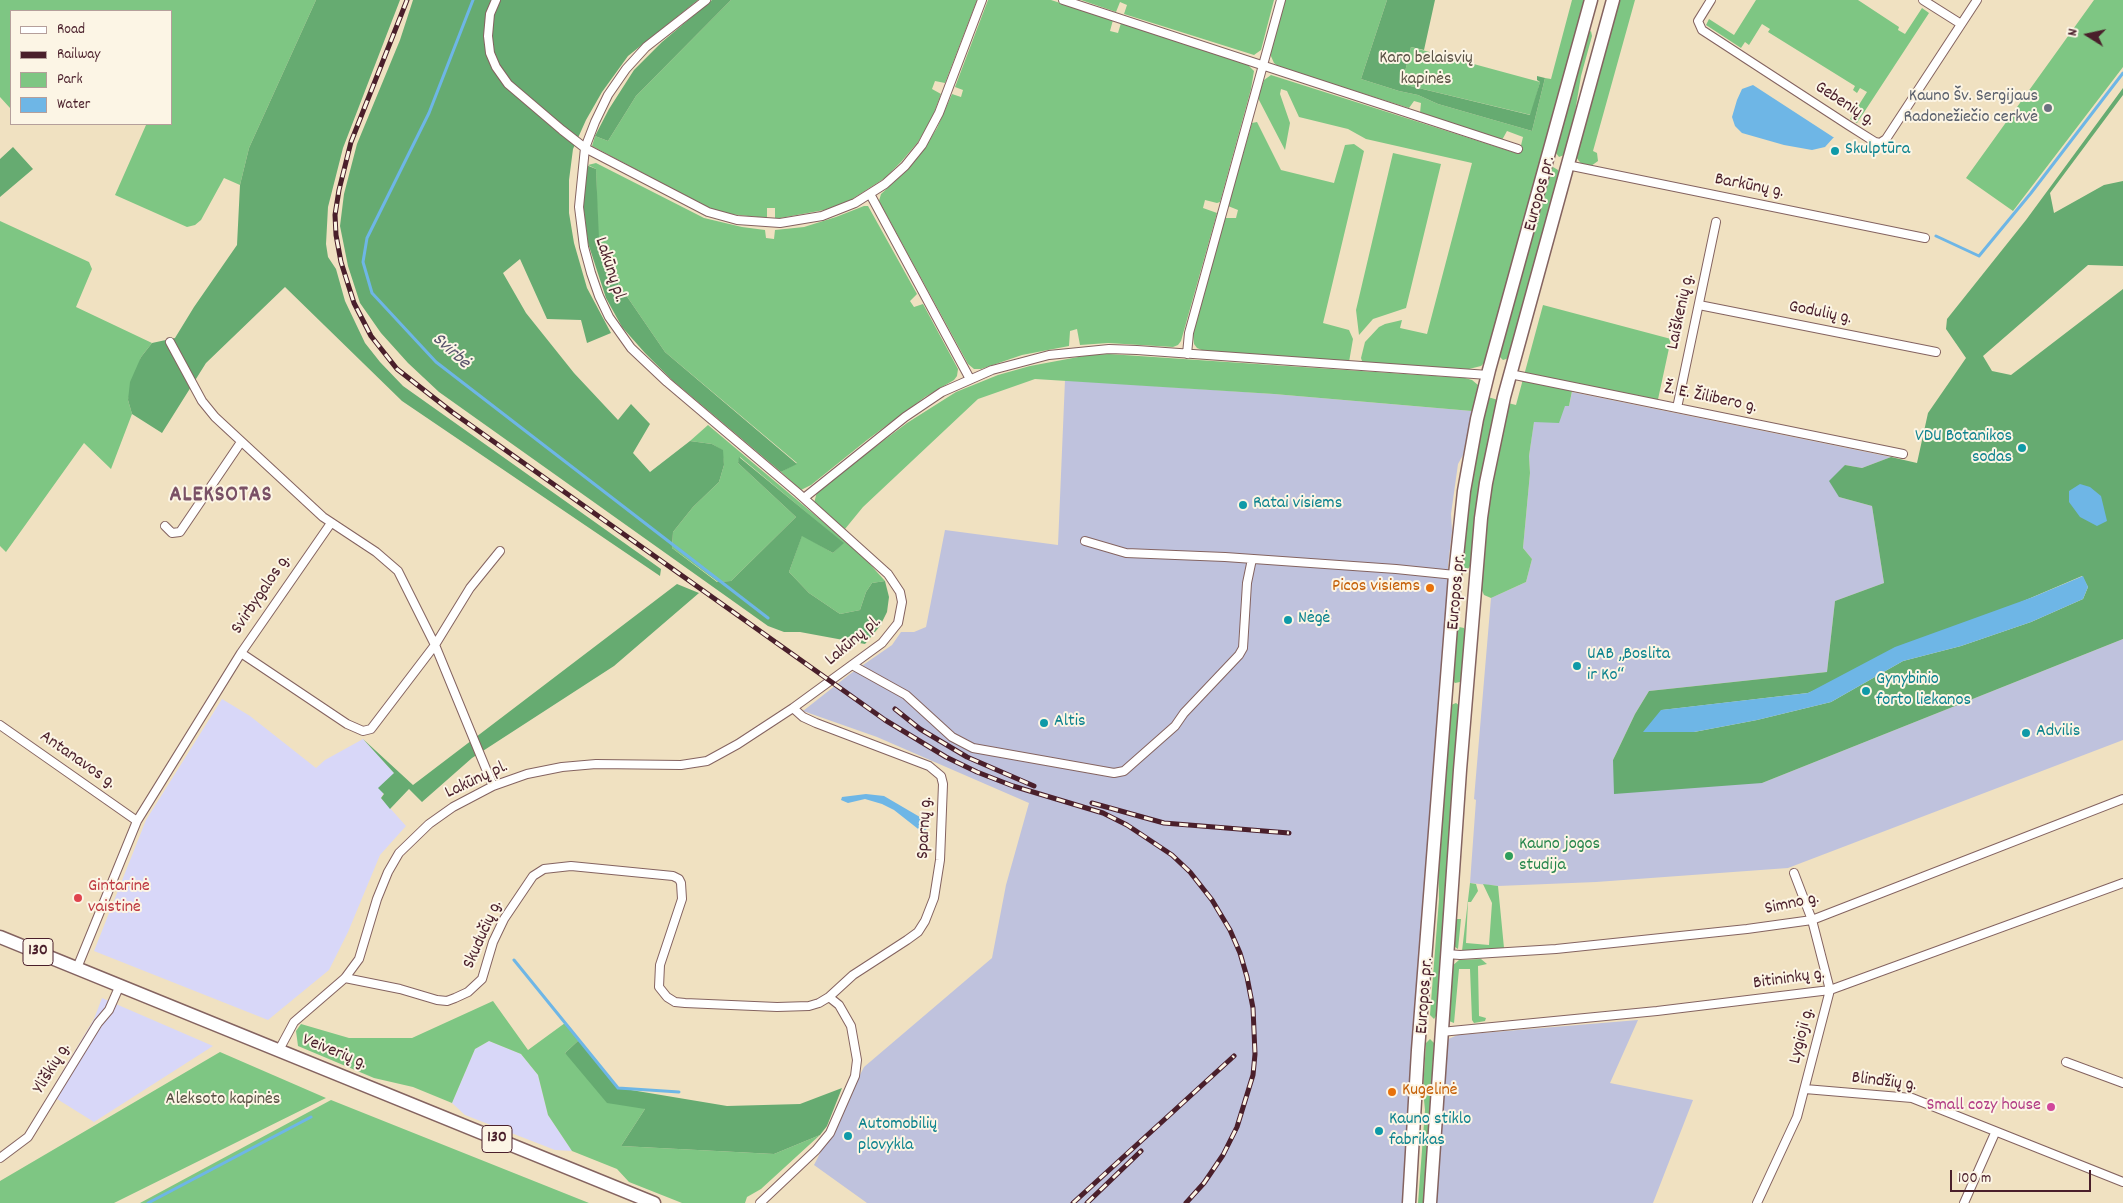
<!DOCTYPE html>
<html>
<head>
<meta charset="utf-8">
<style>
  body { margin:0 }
  #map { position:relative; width:2123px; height:1203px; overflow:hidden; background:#f0e1c1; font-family:Dekko,sans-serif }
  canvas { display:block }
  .legend { position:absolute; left:10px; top:10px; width:162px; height:115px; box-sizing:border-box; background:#fcf5e5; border:1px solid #b59f9b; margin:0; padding:6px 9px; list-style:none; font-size:15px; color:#4a1f2b }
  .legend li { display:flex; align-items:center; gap:10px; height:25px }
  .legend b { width:25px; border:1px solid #b59f9b }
  .north { position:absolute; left:2063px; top:10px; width:50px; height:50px; -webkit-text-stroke:4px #fcf5e5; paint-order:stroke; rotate:280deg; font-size:14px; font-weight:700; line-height:20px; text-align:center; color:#4a1f2b }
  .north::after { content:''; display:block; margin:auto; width:18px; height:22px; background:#4a1f2b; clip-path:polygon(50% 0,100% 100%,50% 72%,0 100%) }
  .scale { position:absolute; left:1950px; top:1170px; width:141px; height:22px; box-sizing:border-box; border:2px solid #4a1f2b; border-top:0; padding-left:6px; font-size:15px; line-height:18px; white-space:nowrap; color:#4a1f2b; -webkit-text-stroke:4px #fcf5e5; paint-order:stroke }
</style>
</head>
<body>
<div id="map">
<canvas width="2123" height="1203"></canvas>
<ul class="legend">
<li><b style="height:6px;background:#fff"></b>Road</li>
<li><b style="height:6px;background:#4a1f2b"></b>Railway</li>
<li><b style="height:14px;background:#7ec683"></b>Park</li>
<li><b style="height:14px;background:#6eb6e6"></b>Water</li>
</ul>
<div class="north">N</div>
<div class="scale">100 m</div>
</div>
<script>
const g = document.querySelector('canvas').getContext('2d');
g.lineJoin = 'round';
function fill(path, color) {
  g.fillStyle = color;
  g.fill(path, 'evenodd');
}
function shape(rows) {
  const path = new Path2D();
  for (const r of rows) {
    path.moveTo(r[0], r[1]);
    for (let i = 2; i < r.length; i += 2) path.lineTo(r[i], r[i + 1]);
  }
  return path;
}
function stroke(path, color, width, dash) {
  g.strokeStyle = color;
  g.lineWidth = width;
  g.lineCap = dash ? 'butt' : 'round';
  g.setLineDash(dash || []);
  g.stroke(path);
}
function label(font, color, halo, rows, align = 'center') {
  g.font = font + ' Dekko,sans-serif';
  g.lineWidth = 4;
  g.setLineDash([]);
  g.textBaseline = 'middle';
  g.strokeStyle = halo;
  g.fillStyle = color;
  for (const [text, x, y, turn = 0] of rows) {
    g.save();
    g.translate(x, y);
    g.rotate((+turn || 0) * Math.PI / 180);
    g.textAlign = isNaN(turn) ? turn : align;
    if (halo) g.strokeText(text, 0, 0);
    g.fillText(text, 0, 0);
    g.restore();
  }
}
fill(shape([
  [222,699,250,716,316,768,325,760,363,739,394,773,381,798,406,826,380,855,348,932,329,970,268,1020,94,951,146,820],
  [102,998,213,1046,94,1122,49,1094,94,1019],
  [489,1041,521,1054,538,1075,548,1115,572,1151,555,1150,465,1115,452,1103,475,1049]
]), '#d8d7f8');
fill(shape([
  [1065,380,1274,394,1472,411,1463,455,1458,464,1451,514,1452,531,1448,566,1446,629,1404,1203,867,1203,814,1165,864,1067,992,958,1006,885,1029,803,877,737,803,711,850,674,892,645,901,632,914,632,926,627,945,530,1058,545],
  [1572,392,1891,457,1862,468,1845,465,1839,497,1872,506,1884,583,1835,601,1827,672,1649,691,1635,714,1613,760,1762,783,2123,639,2123,740,1788,868,1596,882,1498,886,1470,883,1476,800,1474,799,1491,598,1526,582,1532,559,1523,548,1530,473,1529,456,1534,421,1565,406,1569,406],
  [1638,1020,1610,1083,1693,1100,1653,1203,1434,1203,1448,1039,1458,1035]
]), '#bfc2dd');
fill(shape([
  [0,0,316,0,249,148,240,185,224,178,201,220,195,225,187,227,115,195,146,125,145,124,171,124,171,11,11,11,10,108,0,97],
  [731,0,977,0,945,83,935,81,932,89,941,94,932,118,918,142,901,162,885,178,846,203,824,210,775,219,775,208,767,208,767,218,729,214,708,208,592,146,595,136,608,141,636,96],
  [988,0,1051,0,1113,20,1110,31,1118,33,1121,23,1246,63,1254,71,1251,89,1220,202,1217,203,1205,200,1203,208,1217,213,1181,341,1178,345,1173,347,1108,343,1080,345,1077,329,1070,331,1069,346,1022,355,981,369,974,369,968,364,879,201,881,194,906,171,922,152,937,128,952,94,961,97,963,90,955,87],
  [1081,0,1274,0,1261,50,1254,55,1124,14,1127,5,1120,2,1116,12],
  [1285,0,1387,0,1361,79,1399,91,1418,95,1438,104,1532,131,1545,78,1551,79,1572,0,1585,0,1484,363,1481,366,1469,369,1363,364,1361,358,1365,342,1379,327,1385,324,1402,320,1400,328,1427,334,1472,163,1366,139,1348,129,1299,117,1287,91,1281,89,1280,94,1290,123,1285,150,1259,100,1259,95,1264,80,1271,75,1519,154,1523,137,1507,131,1502,140,1420,113,1421,103,1414,101,1409,108,1279,67,1274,63,1270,54],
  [1619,0,1635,0,1593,151,1597,153,1598,161,1591,166,1582,165,1576,157],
  [1756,0,1858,0,1899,27,1898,30,1905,34,1922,8,1929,13,1857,123,1850,119,1867,92,1860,88,1857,93,1853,90,1855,86,1768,32,1770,29,1762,24,1749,45,1745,42,1741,48,1706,25,1709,19,1734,35],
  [2094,0,2123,0,2123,67,2013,211,1966,178],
  [1591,31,1592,36,1581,76,1573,124,1564,155,1559,157,1556,153,1555,149,1588,33],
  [1411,47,1540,82,1531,115,1402,84],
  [1257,122,1281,170,1334,183,1345,145,1354,144,1364,151,1323,323,1349,330,1353,339,1349,362,1204,351,1197,348,1194,344,1193,334,1225,218,1236,218,1238,210,1228,206,1252,123],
  [1393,153,1441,164,1406,308,1373,319,1359,335,1356,310],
  [596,163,704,218,742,227,765,230,766,238,774,239,775,230,804,227,836,217,864,206,868,206,917,294,910,301,914,307,923,304,958,369,957,376,954,380,925,397,867,440,811,485,801,490,781,472,797,463,665,352,615,279,598,239,596,169,588,165],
  [1553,167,1558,170,1558,180,1509,358,1503,360,1498,355,1550,170],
  [0,221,89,262,92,269,76,307,152,343,141,357,128,400,132,414,111,469,84,443,6,552,0,546],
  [1543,305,1671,339,1657,404,1573,386,1569,406,1565,406,1559,423,1534,422,1529,456,1530,473,1523,548,1532,559,1526,582,1491,598,1484,595,1480,586,1491,489,1508,403,1516,405],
  [1109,354,1465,378,1472,380,1478,385,1472,411,1274,394,1035,379,978,399,863,507,845,529,814,503,817,492,863,456,907,423,956,392,998,375,1030,366,1089,355],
  [1488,397,1498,400,1476,510,1471,564,1469,568,1466,569,1461,566,1466,518,1475,457],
  [708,425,860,553,885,581,872,583,866,592,860,610,840,614,809,593,789,572,802,535,833,553,843,543,740,457,738,463,796,517,731,581,718,582,672,548,673,532,693,507,719,482,724,465,722,450,712,444,690,441],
  [1459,627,1464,628,1466,633,1462,679,1460,682,1455,683,1453,681,1457,629],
  [1456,703,1460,706,1436,1016,1434,1019,1430,1015,1439,899,1438,848,1451,705],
  [1470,883,1476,884,1478,891,1471,902,1468,902,1466,943,1489,945,1492,903,1483,884,1491,885,1498,886,1504,948,1462,951],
  [1457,919,1461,919,1458,949,1455,947,1452,938],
  [1481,959,1487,964,1478,966,1479,1016,1486,1018,1485,1021,1474,1023,1472,1020,1470,969,1459,969,1454,1023,1449,1021,1452,966,1459,960],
  [493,1001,528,1050,565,1023,579,1040,565,1053,645,1109,621,1146,774,1154,820,1135,761,1189,747,1197,745,1203,682,1203,629,1182,617,1169,572,1151,548,1115,538,1075,521,1054,489,1041,475,1049,452,1103,413,1087,374,1078,298,1046,296,1031,301,1024,349,1038,412,1038],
  [1430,1039,1434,1043,1424,1203,1418,1203,1425,1110,1423,1090,1426,1043],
  [220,1052,326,1098,114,1203,0,1203,0,1181],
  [331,1100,589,1203,140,1203]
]), '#7ec683');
fill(shape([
  [316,0,400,0,343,148,328,207,326,244,328,257,336,269,345,301,365,343,380,362,403,386,661,569,660,576,402,401,285,287,206,363,162,433,132,414,128,400,130,382,141,357,152,343,175,338,194,307,237,245,240,185,249,148],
  [413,0,698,0,628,56,602,92,586,120,573,149,569,180,569,213,574,243,587,288,611,333,587,343,581,320,547,319,520,259,503,273,526,313,574,373,618,420,631,404,650,424,633,453,650,472,690,441,712,444,723,450,724,465,719,482,693,507,673,532,672,548,717,582,731,581,796,517,738,463,739,457,844,543,833,553,802,536,789,572,809,593,840,614,860,610,866,592,872,583,885,581,889,597,887,612,880,626,865,644,800,632,784,632,768,626,439,392,408,363,381,333,360,303,348,266,340,226,344,194,357,144,400,40],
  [712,0,731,0,636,96,608,141,595,136,609,109,634,70,662,42],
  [1387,0,1435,0,1424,50,1411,47,1402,84,1530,115,1540,82,1537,80,1537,76,1545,78,1532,131,1438,104,1418,95,1399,91,1361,79],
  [2123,88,2123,95,2050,193,2054,213,2104,185,2123,181,2123,266,2088,265,1983,356,1992,371,2011,375,2123,289,2123,639,1762,783,1614,794,1613,760,1635,714,1649,691,1827,672,1835,601,1884,583,1872,506,1839,497,1829,481,1845,465,1862,468,1891,457,1917,463,1928,413,1966,358,1946,329,1947,319,2026,220],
  [2082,576,2088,587,2083,599,2031,622,1961,646,1903,661,1831,702,1757,720,1694,732,1644,732,1662,710,1808,693],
  [13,147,33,169,0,197,0,159],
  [586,165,596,169,599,239,615,279,665,352,797,464,781,472,672,380,645,353,622,327,606,298,588,243,584,211,584,187],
  [677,584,699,593,614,666,472,758,422,802,409,789,390,809,381,798,384,794,378,788,394,773,363,739,413,785],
  [579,1040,619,1088,727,1106,800,1104,842,1088,827,1126,820,1135,774,1154,621,1146,645,1109,607,1103,565,1053]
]), '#66ab71');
fill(shape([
  [1753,85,1833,137,1834,137,1825,147,1812,150,1784,145,1742,133,1735,126,1732,117,1737,100,1742,89],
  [2080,484,2090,487,2101,496,2107,521,2097,526,2080,517,2069,502,2069,491],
  [2083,576,2088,587,2083,599,2031,622,1961,646,1903,661,1831,702,1757,720,1694,732,1643,732,1661,710,1808,693,1895,647,2033,597],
  [866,794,884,796,925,820,928,828,922,832,894,810,882,804,865,799,848,803,841,800,842,797]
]), '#6eb6e6');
stroke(shape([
  [473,0,429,113,367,238,363,262,372,293,436,362,768,618],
  [1936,236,1979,256,2031,193,2123,73],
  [514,960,618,1088,679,1092],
  [148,1203,311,1117]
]), '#6eb6e6', 3);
const minor = shape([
  [496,0,490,14,488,36,490,53,496,67,508,84,562,130,585,148,708,212,737,220,780,223,822,216,855,203,885,184,905,166,922,145,939,113,982,0],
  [1063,0,1518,149],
  [1711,0,1698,21,1702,30,1848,125,1875,142,1880,143,1886,139,1977,0],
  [1923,0,1961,24],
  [1567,165,1925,238],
  [870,194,970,379],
  [1699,305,1936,352],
  [170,342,202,401,215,417,323,517,376,552,398,571,435,645,493,786],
  [1187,354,1189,333,1281,0],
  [1510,374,1903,454],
  [1677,408,1716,222],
  [804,498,905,417,942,392,992,370,1049,355,1109,349,1137,350,1488,375],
  [165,526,172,533,180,532,241,442],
  [1085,541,1126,553,1225,557,1396,569,1455,575],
  [241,653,347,724,363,731,371,729,435,645,470,588,500,551],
  [852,665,906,695,952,737,973,748,1114,773,1124,771,1175,726,1184,713,1239,655,1243,648,1247,583,1252,559],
  [0,725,137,821],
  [1447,954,1460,955,1556,949,1747,929,1812,920,2123,799],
  [77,968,137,821,241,653,331,523],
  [345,978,400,989,437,1000,447,1001,455,998,468,992,482,979,493,942,504,919,533,876,544,869,571,866,673,876,679,879,681,883,682,899,660,965,659,987,667,997,675,1002,685,1003,777,1007,809,1006,819,1003,829,997,853,975,907,940,918,932,925,921,934,898,940,860,943,784,941,776,929,766,816,723,803,717,793,708],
  [1441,1032,1657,1011,1830,990,2123,883],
  [279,1050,294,1022,345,978,359,959,377,899,388,872,399,853,429,824,453,807,493,786,527,774,562,767,596,764,681,765,707,761,738,744,793,708,882,643,898,623,902,602,900,592,888,574,798,493,667,382,631,348,609,317,599,296,591,273,584,247,579,207,585,148,595,122,608,95,626,69,646,47,706,0],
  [2066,1062,2123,1083],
  [1805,1089,1912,1098,2123,1182],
  [0,1158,28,1137,98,1023,109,1010,120,985],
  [760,1203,816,1150,830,1133,855,1076,857,1060,851,1026,839,1005,829,997],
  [1757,1203,1797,1117,1830,990,1812,920,1794,873],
  [1964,1203,1995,1133]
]);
const primary = shape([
  [0,937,654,1203],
  [1409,1203,1418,1050,1455,575,1464,491,1477,419,1489,370,1591,0],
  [1430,1203,1460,770,1481,518,1486,483,1504,397,1613,0]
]);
stroke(minor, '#846360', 10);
stroke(primary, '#846360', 15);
stroke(minor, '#fff', 8);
stroke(primary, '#fff', 12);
const rail = shape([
  [407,0,351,142,339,190,335,215,336,235,341,262,354,303,371,336,397,369,452,412,885,720,946,757,977,772,1013,786,1103,813,1127,825,1172,855,1190,872,1212,900,1230,930,1240,953,1247,977,1253,1008,1255,1054,1253,1075,1237,1127,1223,1155,1204,1183,1186,1203],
  [895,709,920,729,967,757,1034,786],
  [1092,803,1164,823,1289,833],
  [1073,1203,1234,1056],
  [1087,1203,1141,1151]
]);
stroke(rail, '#4a1f2b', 5);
stroke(rail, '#fcf5e5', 3, [9]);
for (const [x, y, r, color] of [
  [2048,108,5,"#6b7280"],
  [1835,151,5,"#0f9aa8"],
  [2022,448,5,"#0f9aa8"],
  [1243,505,5,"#0f9aa8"],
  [1430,588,5,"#e8710a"],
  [1288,620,5,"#0f9aa8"],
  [1577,666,5,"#0f9aa8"],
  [1866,691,5,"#0f9aa8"],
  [1044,723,5,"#0f9aa8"],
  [2026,733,5,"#0f9aa8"],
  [1509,856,5,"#2e9e5b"],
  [78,898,5,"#e0444e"],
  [1392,1092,5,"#e8710a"],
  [2051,1107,5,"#d1479c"],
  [1379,1131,5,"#0f9aa8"],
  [848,1136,5,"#0f9aa8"]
]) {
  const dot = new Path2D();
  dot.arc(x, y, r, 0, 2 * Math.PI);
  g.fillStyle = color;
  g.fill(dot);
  stroke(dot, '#fcf5e5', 2);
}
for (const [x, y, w] of [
  [38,952,30],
  [497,1139,30]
]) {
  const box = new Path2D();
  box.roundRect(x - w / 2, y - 13.5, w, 27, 4);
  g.fillStyle = '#fcf5e5';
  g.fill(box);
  stroke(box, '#4a1f2b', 1);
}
label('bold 16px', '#4a1f2b', null, [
  ["130",38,952],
  ["130",497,1139]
]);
label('18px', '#5a5145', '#fcf5e5', [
  ["Karo belaisvių",1426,60],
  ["kapinės",1426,81],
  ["Aleksoto kapinės",223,1101]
]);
label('18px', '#5b616d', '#fcf5e5', [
  ["Kauno Šv. Sergijaus",2038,98],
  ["Radonežiečio cerkvė",2038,119]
], 'right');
label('18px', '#4a1f2b', '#fcf5e5', [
  ["Gebenių g.",1844,105,33],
  ["Barkūnų g.",1749,187,11],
  ["Europos pr.",1541,194,-75],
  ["Lakūnų pl.",609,270,72],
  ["Laiškenių g.",1682,312,-78],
  ["Godulių g.",1820,314,11],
  ["Ž. E. Žilibero g.",1710,399,12],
  ["Europos pr.",1458,592,-85],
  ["Svirbygalos g.",262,595,-56],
  ["Lakūnų pl.",854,642,-40],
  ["Antanavos g.",77,761,35],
  ["Lakūnų pl.",477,781,-25],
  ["Sparnų g.",926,828,-87],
  ["Simno g.",1792,905,-12],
  ["Skudučių g.",484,935,-66],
  ["Bitininkų g.",1789,980,-8],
  ["Europos pr.",1426,996,-86],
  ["Lygioji g.",1803,1036,-76],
  ["Veiverių g.",334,1053,22],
  ["Yliškių g.",53,1069,-59],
  ["Blindžių g.",1884,1083,7]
]);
label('18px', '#0d838f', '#fcf5e5', [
  ["Skulptūra",1845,151],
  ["VDU Botanikos",2012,438,"right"],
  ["sodas",2012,459,"right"],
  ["Ratai visiems",1253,505],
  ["Nėgė",1298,620],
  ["UAB „Boslita",1587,656],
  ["ir Ko“",1587,677],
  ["Gynybinio",1876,681],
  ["forto liekanos",1876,702],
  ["Altis",1054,723],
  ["Advilis",2036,733],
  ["Kauno stiklo",1389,1121],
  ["fabrikas",1389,1142],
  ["Automobilių",858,1126],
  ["plovykla",858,1147]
], 'left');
label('18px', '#c56008', '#fcf5e5', [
  ["Picos visiems",1420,588],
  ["Kugelinė",1402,1092,"left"]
], 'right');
label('18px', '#27864d', '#fcf5e5', [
  ["Kauno jogos",1519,846],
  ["studija",1519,867]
], 'left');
label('18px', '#be3a42', '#fcf5e5', [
  ["Gintarinė",88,888],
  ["vaistinė",88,909]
], 'left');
label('18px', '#b23c85', '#fcf5e5', [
  ["Small cozy house",2041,1107]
], 'right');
label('italic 19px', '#57546c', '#fcf5e5', [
  ["Svirbė",450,352,42]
]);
g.letterSpacing = '1px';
label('bold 22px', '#7a5166', '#fcf5e5', [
  ["ALEKSOTAS",221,497]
]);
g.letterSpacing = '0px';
</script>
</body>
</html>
